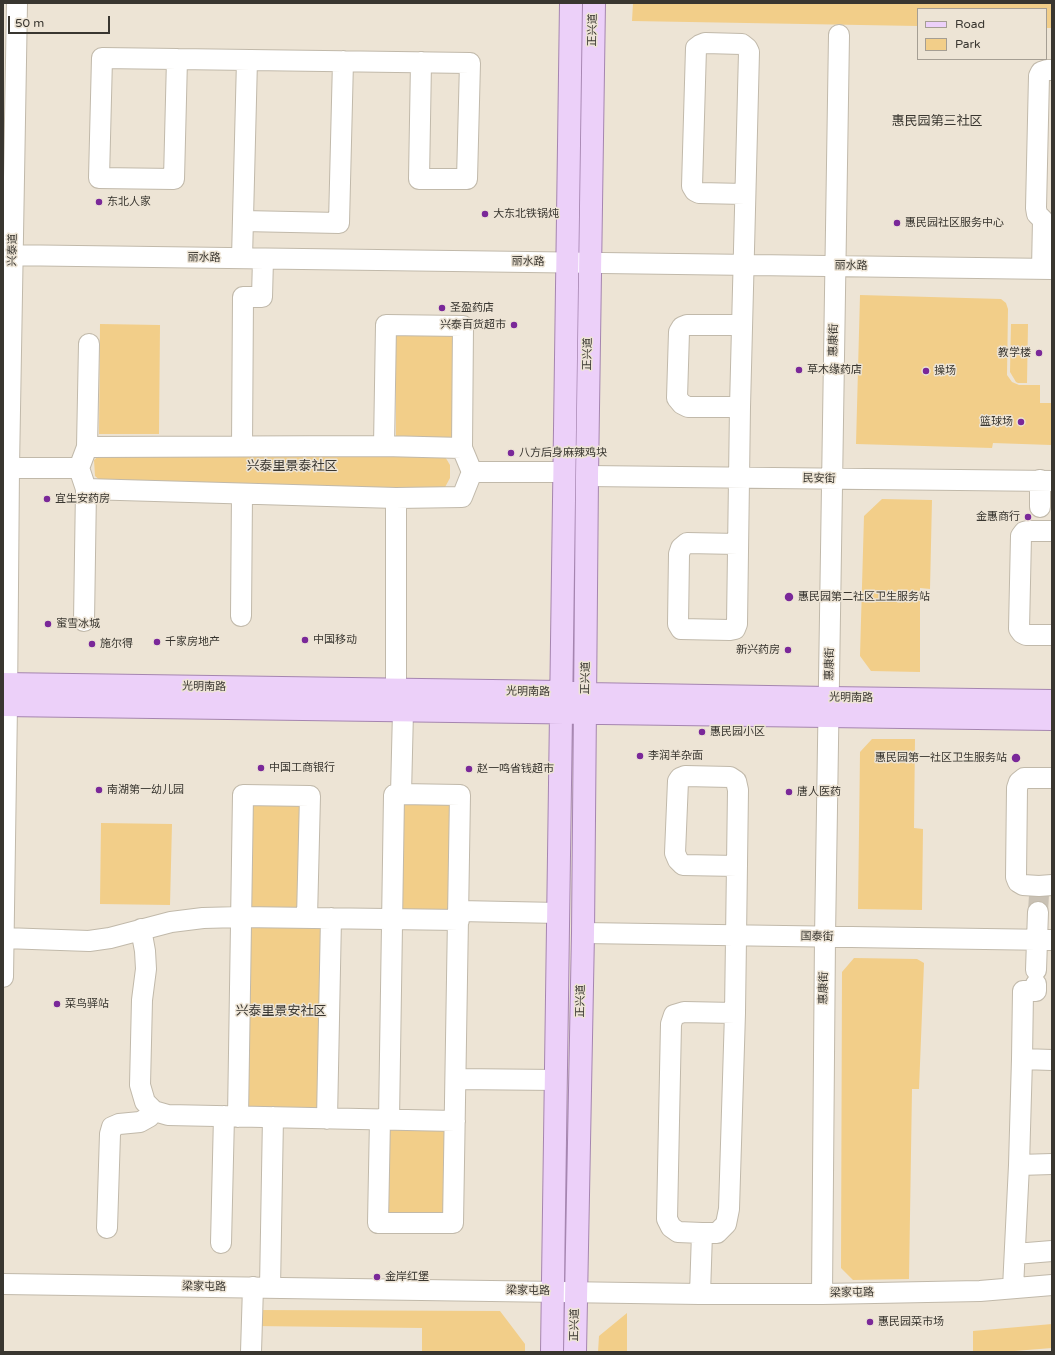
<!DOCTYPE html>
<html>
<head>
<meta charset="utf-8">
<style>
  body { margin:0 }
  #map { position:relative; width:1055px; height:1355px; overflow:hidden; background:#ede4d5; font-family:"Varela Round",sans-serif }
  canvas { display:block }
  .frame { position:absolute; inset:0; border:4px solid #393630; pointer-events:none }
  .legend { position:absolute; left:917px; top:8px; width:130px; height:52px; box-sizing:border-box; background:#ede4d5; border:1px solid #a59e93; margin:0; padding:5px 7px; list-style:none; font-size:12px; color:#393630 }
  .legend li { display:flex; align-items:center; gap:8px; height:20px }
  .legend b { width:20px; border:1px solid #a59e93 }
  .scale { position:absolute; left:8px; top:16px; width:102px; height:18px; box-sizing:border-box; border:2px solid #393630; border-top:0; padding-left:5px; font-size:12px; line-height:14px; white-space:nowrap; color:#393630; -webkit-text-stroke:3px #ede4d5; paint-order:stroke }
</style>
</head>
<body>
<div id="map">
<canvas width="1055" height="1355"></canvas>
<div class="frame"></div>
<ul class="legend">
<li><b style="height:5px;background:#ecd0f9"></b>Road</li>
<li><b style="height:11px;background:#f2ce89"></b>Park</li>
</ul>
<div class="scale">50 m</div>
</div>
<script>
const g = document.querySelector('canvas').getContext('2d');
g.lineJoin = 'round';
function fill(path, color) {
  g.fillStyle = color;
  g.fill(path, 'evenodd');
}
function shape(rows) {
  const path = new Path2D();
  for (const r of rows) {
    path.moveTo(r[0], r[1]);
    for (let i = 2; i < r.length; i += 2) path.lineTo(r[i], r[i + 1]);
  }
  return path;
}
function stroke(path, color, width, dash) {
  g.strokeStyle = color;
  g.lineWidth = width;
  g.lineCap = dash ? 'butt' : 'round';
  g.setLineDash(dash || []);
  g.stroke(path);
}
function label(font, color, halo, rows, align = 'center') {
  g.font = font + ' "Varela Round","Noto Sans SC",sans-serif';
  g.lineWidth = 3;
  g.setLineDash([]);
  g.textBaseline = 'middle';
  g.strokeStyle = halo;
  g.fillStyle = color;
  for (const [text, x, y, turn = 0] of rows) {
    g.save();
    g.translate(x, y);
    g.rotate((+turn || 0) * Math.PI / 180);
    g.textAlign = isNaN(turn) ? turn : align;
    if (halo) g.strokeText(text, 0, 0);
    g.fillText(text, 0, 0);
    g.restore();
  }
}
fill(shape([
  [633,3,1052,3,1052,28,1046,28,1046,9,918,9,918,26,632,21],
  [860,295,1001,299,1006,303,1008,309,1007,375,1012,382,1019,385,1040,385,1040,403,1052,403,1051,445,993,443,992,448,856,444],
  [100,324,160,325,159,434,99,434],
  [1011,324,1028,324,1027,383,1018,383,1016,382,1010,372],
  [396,328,457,328,456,438,396,437],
  [102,453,444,455,450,465,450,478,444,489,102,482,95,476,94,460],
  [882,499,932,500,930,589,920,588,920,672,871,671,860,656,864,516],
  [872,739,915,739,914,828,923,829,922,910,858,909,860,752],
  [397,797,458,798,456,916,395,915],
  [247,798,307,800,305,915,244,913],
  [101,823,172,824,170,905,100,904],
  [243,920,328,922,325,1115,240,1114],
  [854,958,917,959,924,963,919,1089,912,1089,909,1279,853,1280,841,1268,842,972],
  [383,1123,453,1124,452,1220,382,1219],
  [255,1310,500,1311,525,1344,525,1352,422,1352,422,1328,254,1326],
  [627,1313,627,1352,598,1352,599,1336],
  [1052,1324,1052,1348,1002,1352,973,1352,973,1331]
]), '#f2ce89');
stroke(shape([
  [1038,912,1039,895]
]), '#c9c1b4', 20, [20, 10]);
const minor = shape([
  [177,59,174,179,99,178,102,58,177,59,470,63,467,179,419,179,421,62],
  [243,221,339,223,343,61],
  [3,255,1052,269],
  [242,258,247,60],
  [1042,269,1043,220,1037,214,1036,208,1039,76,1041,72,1047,70,1052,70],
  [740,407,688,407,682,404,677,398,679,332,682,327,687,325,742,325],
  [242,446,243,297,262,297,263,259],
  [384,446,386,325,463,326,462,448],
  [87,447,89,344],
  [9,468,79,468],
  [472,472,462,497,396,498,86,489,79,468,87,447,384,446,462,448,472,472,564,472],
  [587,476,1052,481],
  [1040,507,1040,480],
  [1052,531,1028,531,1024,532,1021,536,1019,629,1022,633,1026,635,1052,635],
  [738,544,687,543,681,548,679,554,678,624,681,629,730,630,735,629,737,624,740,407,749,52,747,48,742,44,705,43,700,45,696,48,692,186,695,191,699,193,745,194],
  [241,616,242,494],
  [84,621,86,489],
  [396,690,396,498],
  [1052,778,1024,778,1019,782,1017,788,1016,877,1018,882,1023,885,1039,886,1052,885],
  [459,911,559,913],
  [141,929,145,951,146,969,142,1000,140,1085,145,1102,154,1111,168,1115,455,1121],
  [583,933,1052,940],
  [4,938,89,941,110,938,171,922,203,918,241,917,459,920],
  [1036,970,1038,912],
  [3,977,7,705,9,468,17,3],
  [1036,984,1036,991,1023,991,1022,1059,1052,1060],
  [456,1079,556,1080],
  [238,1117,243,795,310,796,307,918],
  [327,1119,331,918],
  [380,1119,378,1223,453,1223,460,795,401,794,403,711],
  [389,1120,394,795,401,794],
  [1019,1165,1022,1059],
  [107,1228,110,1134,112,1127,119,1124,140,1122,149,1117,154,1111],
  [702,1233,678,1232,671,1227,667,1219,671,1024,674,1015,684,1012,735,1013],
  [221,1243,224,1116],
  [1015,1254,1052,1251],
  [3,1284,700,1294,822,1294,980,1291,1052,1285],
  [270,1288,273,1117],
  [1013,1288,1019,1165,1052,1164],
  [700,1294,702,1233,717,1233,726,1224,729,1209,735,1013,738,790,736,781,730,777,685,776,680,778,678,781,675,853,678,860,683,865,737,866],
  [822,1294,825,937,839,35],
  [251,1352,253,1287]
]);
const major = shape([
  [3,684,561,692,586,694,829,698,1052,701],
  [3,705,1052,719],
  [552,1352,571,3],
  [575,1352,583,933,587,476,594,3]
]);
stroke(minor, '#c1b9aa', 22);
stroke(major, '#a585b0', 24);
stroke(minor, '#fff', 20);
stroke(major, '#ecd0f9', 22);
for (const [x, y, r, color] of [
  [99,202,4,"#7a2899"],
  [485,214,4,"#7a2899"],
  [897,223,4,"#7a2899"],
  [442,308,4,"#7a2899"],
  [514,325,4,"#7a2899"],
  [1039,353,4,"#7a2899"],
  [799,370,4,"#7a2899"],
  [926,371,4,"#7a2899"],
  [1021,422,4,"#7a2899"],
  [511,453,4,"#7a2899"],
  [47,499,4,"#7a2899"],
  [1028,517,4,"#7a2899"],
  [789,597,5,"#7a2899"],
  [48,624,4,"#7a2899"],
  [305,640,4,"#7a2899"],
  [157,642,4,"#7a2899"],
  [92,644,4,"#7a2899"],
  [788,650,4,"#7a2899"],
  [702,732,4,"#7a2899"],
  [640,756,4,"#7a2899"],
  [1016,758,5,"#7a2899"],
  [261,768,4,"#7a2899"],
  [469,769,4,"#7a2899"],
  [99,790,4,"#7a2899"],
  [789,792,4,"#7a2899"],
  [57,1004,4,"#7a2899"],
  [377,1277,4,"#7a2899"],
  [870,1322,4,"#7a2899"]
]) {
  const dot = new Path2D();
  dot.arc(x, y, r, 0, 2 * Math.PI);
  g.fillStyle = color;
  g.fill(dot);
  stroke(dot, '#ede4d5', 1.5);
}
label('11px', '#393630', '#ede4d5', [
  ["正兴道",593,30,-89],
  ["兴泰道",13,250,-89],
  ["丽水路",204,258,1],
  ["丽水路",528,262,1],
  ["丽水路",851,266,1],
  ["惠康街",834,340,-89],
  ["正兴道",588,354,-89],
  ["民安街",819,479,1],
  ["惠康街",830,664,-89],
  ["正兴道",586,678,-89],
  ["光明南路",204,687,1],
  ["光明南路",528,692,1],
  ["光明南路",851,698,1],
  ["国泰街",817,937,1],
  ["惠康街",824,988,-89],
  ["正兴道",581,1001,-89],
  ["梁家屯路",204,1287,1],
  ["梁家屯路",528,1291,1],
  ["梁家屯路",852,1293,-1],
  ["正兴道",575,1325,-89]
]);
label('11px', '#393630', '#ede4d5', [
  ["东北人家",107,202],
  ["大东北铁锅炖",493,214],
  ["惠民园社区服务中心",905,223],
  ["圣盈药店",450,308],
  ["兴泰百货超市",506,325,"right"],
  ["教学楼",1031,353,"right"],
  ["草木缘药店",807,370],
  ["操场",934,371],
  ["篮球场",1013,422,"right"],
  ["八方后身麻辣鸡块",519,453],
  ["宜生安药房",55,499],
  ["金惠商行",1020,517,"right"],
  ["惠民园第二社区卫生服务站",798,597],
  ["蜜雪冰城",56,624],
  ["中国移动",313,640],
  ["千家房地产",165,642],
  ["施尔得",100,644],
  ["新兴药房",780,650,"right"],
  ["惠民园小区",710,732],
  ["李润羊杂面",648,756],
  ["惠民园第一社区卫生服务站",1007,758,"right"],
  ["中国工商银行",269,768],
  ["赵一鸣省钱超市",477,769],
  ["南湖第一幼儿园",107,790],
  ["唐人医药",797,792],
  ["菜鸟驿站",65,1004],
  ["金岸红堡",385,1277],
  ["惠民园菜市场",878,1322]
], 'left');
label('13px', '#393630', '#ede4d5', [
  ["惠民园第三社区",937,122],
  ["兴泰里景泰社区",292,467],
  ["兴泰里景安社区",281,1012]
]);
</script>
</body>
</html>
